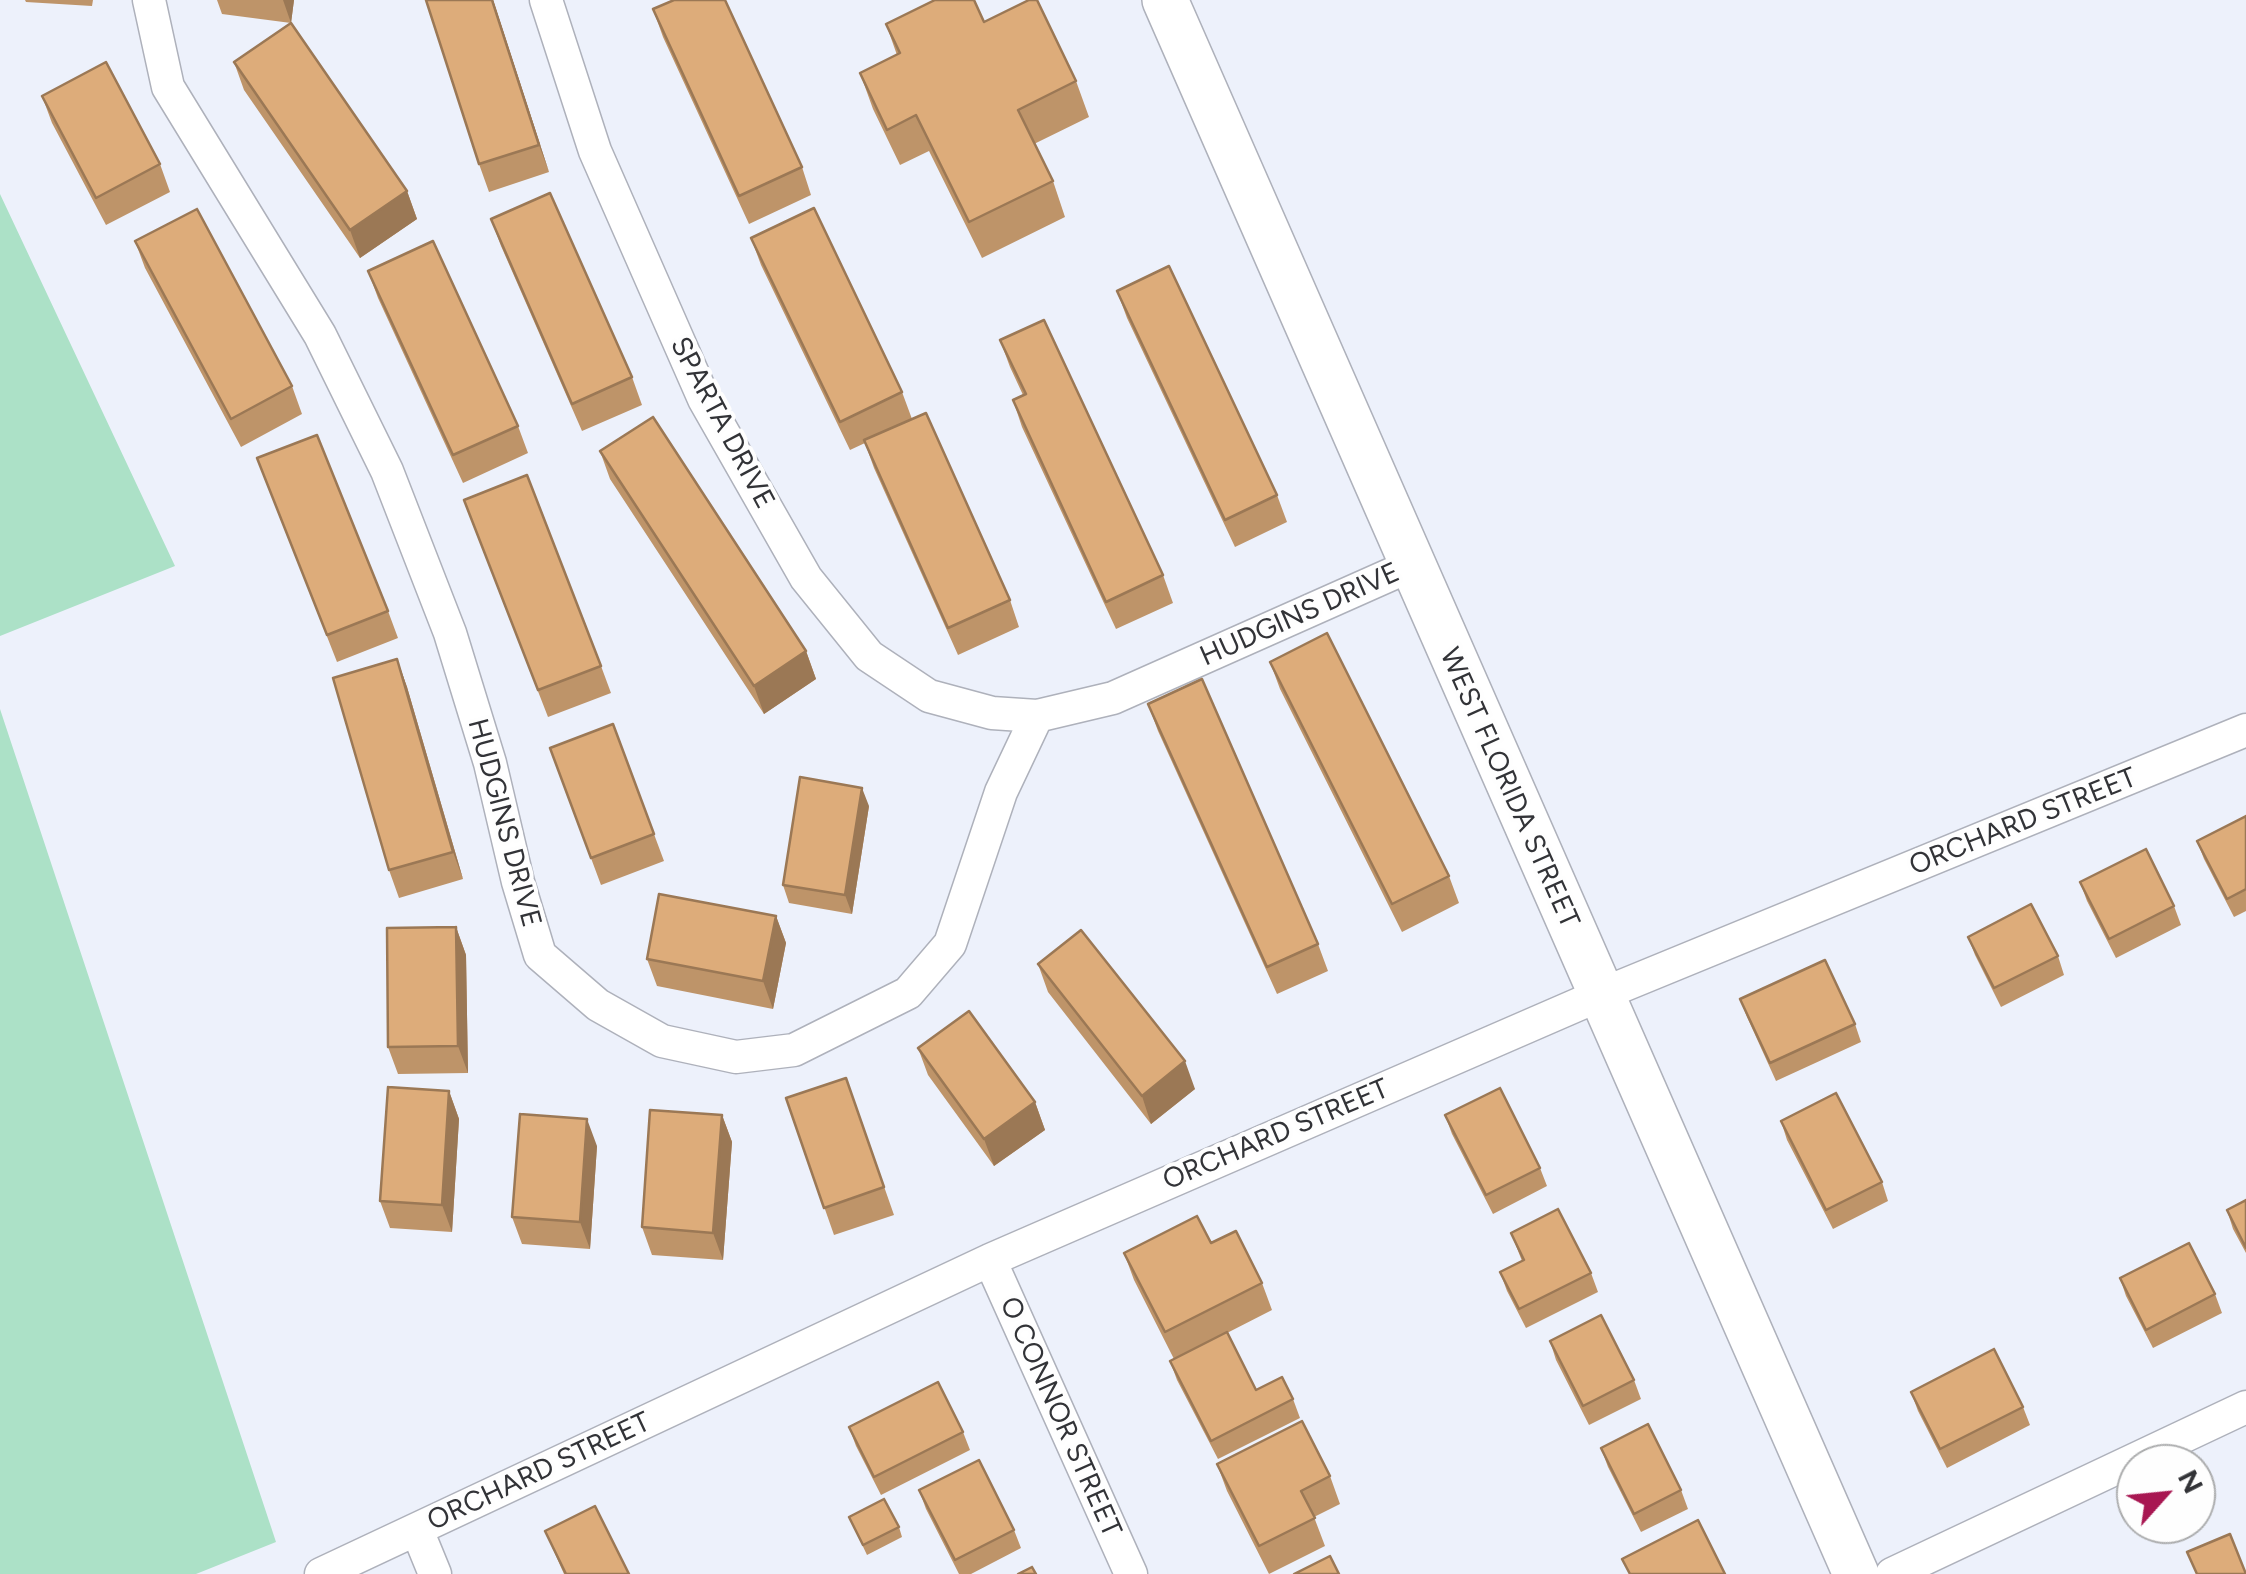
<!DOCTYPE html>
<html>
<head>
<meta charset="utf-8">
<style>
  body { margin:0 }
  #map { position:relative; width:2246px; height:1574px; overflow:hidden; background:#edf1fb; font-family:Figtree,sans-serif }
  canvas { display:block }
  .north { position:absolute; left:2116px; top:1444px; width:100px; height:100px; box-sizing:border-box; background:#fefefe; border:2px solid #acadae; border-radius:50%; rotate:63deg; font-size:28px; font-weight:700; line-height:40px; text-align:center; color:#323337 }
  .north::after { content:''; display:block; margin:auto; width:35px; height:45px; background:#a81752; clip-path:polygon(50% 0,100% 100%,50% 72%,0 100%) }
</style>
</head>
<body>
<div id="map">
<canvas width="2246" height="1574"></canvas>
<div class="north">N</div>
</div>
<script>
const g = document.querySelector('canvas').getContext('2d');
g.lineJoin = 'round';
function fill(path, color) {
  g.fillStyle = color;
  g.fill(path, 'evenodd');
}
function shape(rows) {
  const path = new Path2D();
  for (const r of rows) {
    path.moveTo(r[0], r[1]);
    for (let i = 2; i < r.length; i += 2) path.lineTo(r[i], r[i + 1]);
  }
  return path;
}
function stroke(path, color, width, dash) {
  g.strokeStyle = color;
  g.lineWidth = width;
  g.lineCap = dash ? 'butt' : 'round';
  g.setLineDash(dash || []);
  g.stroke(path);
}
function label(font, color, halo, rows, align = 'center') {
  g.font = font + ' Figtree,sans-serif';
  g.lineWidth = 8;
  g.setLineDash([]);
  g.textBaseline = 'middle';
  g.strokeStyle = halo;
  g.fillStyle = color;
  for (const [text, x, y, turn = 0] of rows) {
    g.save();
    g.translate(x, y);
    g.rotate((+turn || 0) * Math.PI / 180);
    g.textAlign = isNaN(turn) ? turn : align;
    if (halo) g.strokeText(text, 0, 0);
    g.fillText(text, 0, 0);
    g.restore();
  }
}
fill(shape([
  [0,194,175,566,0,636],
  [0,709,276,1542,196,1574,0,1574]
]), '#ace1c7');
const street = shape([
  [149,0,168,87,320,335,387,471,450,633,490,763,518,882,540,955,598,1005,662,1041,736,1057,794,1050,908,993,950,944,1001,792,1037,716,1113,698,1412,565],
  [546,0,595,151,704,399,806,578,869,656,929,696,992,713,1037,716],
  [990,1260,1131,1574],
  [417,1530,435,1574],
  [321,1574,990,1260,1600,995,2246,730],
  [1892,1574,2246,1407]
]);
const secondary = shape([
  [1165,0,1856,1574]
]);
stroke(street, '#aeb1bb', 35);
stroke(secondary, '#aeb1bb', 48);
stroke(street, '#fff', 32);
stroke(secondary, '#fff', 45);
fill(shape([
  [25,0,93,0,92,6,26,2],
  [217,0,294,0,291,23,407,191,417,219,360,258,244,90,234,62,291,23,222,14],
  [493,0,549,172,489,192,479,164],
  [653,9,802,167,811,195,749,224,663,37],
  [984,22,1076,81,1089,117,1034,144,1053,181,1065,217,982,258,929,151,900,165,873,109,860,73,897,55,886,24],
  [42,96,160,164,170,192,106,225,52,123],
  [491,219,632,377,642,405,582,431,501,246],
  [751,238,902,392,912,419,1010,600,1019,627,958,655,874,468,865,443,850,450,761,265],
  [135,241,292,386,302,414,241,447,145,268],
  [368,271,518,426,528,453,463,483,378,298],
  [1117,291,1277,495,1287,522,1235,547,1127,318],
  [1000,340,1163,575,1173,603,1116,629,1022,427,1013,400,1023,395,1010,367],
  [600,451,806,651,816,679,764,714,610,479],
  [257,458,388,611,398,638,337,662],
  [474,527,601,666,611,693,548,717],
  [397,659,407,687,463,879,399,898,389,870],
  [1270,662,1449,876,1459,903,1402,932,1280,689],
  [1148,704,1318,944,1328,971,1277,994,1158,731],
  [613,724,664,861,601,885,550,748],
  [869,806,852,914,789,903,783,885],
  [2246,816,2246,911,2234,917,2204,859,2197,841],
  [2080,882,2174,906,2181,925,2116,958,2087,901],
  [776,916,786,943,773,1009,657,986,647,959],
  [456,927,466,955,468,1073,398,1074,388,1047],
  [1968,937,2058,956,2064,975,2001,1007,1975,955],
  [1038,964,1195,1089,1151,1124,1048,992],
  [1740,999,1855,1024,1861,1042,1776,1081,1747,1017],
  [918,1048,1035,1102,1045,1130,994,1166,928,1075],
  [846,1078,894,1215,834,1235,786,1098],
  [449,1091,459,1119,452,1232,390,1228,380,1201],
  [722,1115,732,1142,723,1260,652,1255,642,1227],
  [1445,1115,1540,1168,1547,1186,1493,1214,1452,1134],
  [1781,1121,1882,1182,1888,1201,1833,1229,1787,1140],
  [597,1146,590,1249,522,1244,512,1217],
  [2246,1200,2246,1253,2233,1229,2227,1210],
  [1511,1233,1591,1273,1598,1292,1526,1328,1507,1291,1500,1272,1522,1261],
  [1211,1243,1262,1283,1272,1310,1227,1333,1256,1390,1293,1399,1300,1418,1218,1459,1177,1380,1170,1361,1174,1359,1134,1280,1124,1253],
  [2120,1278,2215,1294,2222,1313,2153,1348,2126,1296],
  [1550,1341,1634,1380,1641,1399,1589,1425,1556,1360],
  [1911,1392,2023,1407,2030,1425,1947,1468,1918,1411],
  [849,1427,963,1432,970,1450,881,1495,856,1446],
  [1601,1448,1681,1490,1688,1509,1641,1532,1608,1467],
  [1217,1464,1330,1476,1340,1504,1314,1517,1325,1546,1269,1574,1227,1491],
  [919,1490,1014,1530,1021,1548,971,1574,959,1574,926,1509],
  [849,1517,899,1527,902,1537,867,1555],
  [545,1531,629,1574,564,1574]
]), '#be9469');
fill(shape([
  [283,0,294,0,291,23],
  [492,0,493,0,549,172,539,145],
  [407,191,417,219,360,258,350,230],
  [806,651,816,679,764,714,754,686],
  [397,659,407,687,463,879,453,852],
  [862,788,869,806,852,914,845,895],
  [776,916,786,943,773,1009,763,981],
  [456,927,466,955,468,1073,458,1046],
  [1185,1061,1195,1089,1151,1124,1142,1096],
  [449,1091,459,1119,452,1232,442,1205],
  [1035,1102,1045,1130,994,1166,984,1139],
  [722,1115,732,1142,723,1260,713,1233],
  [587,1119,597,1146,590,1249,580,1222]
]), '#9b7855');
const building = shape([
  [426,0,492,0,539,145,479,164,426,0],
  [674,0,725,0,802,167,739,196,653,9,674,0],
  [935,0,974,0,984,22,1029,0,1037,0,1076,81,1018,110,1053,181,969,222,916,115,887,130,860,73,900,53,886,24,935,0],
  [291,23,407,191,350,230,234,62,291,23],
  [106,62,160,164,96,198,42,96,106,62],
  [550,193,632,377,572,404,491,219,550,193],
  [814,208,902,392,840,422,751,238,814,208],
  [197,209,292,386,231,419,135,241,197,209],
  [433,241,518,426,453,455,368,271,433,241],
  [1169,266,1277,495,1225,520,1117,291,1169,266],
  [1044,320,1163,575,1106,602,1013,400,1026,394,1000,340,1044,320],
  [926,413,1010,600,948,628,864,440,926,413],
  [653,417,806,651,754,686,600,451,653,417],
  [317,435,388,611,327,635,257,458,317,435],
  [527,475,601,666,538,690,464,500,527,475],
  [1327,633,1449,876,1392,904,1270,662,1327,633],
  [397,659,453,852,389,870,333,678,397,659],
  [1202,679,1318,944,1267,967,1148,704,1202,679],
  [613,724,654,834,591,858,550,748,613,724],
  [800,777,862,788,845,895,783,885,800,777],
  [2246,816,2246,889,2227,899,2197,841,2246,816],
  [2146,849,2174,906,2109,939,2080,882,2146,849],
  [659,894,776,916,763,981,647,959,659,894],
  [2031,904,2058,956,1994,988,1968,937,2031,904],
  [456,927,458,1046,388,1047,387,928,456,927],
  [1081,930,1185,1061,1142,1096,1038,964,1081,930],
  [1825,960,1855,1024,1770,1063,1740,999,1825,960],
  [969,1011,1035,1102,984,1139,918,1048,969,1011],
  [846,1078,884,1187,824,1208,786,1098,846,1078],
  [388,1087,449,1091,442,1205,380,1201,388,1087],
  [1500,1088,1540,1168,1486,1195,1445,1115,1500,1088],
  [1836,1093,1882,1182,1826,1210,1781,1121,1836,1093],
  [650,1110,722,1115,713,1233,642,1227,650,1110],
  [520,1114,587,1119,580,1222,512,1217,520,1114],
  [2246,1200,2246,1248,2227,1210,2246,1200],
  [1558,1209,1591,1273,1519,1309,1500,1272,1524,1260,1511,1233,1558,1209],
  [1197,1216,1211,1243,1236,1231,1262,1283,1165,1332,1124,1253,1197,1216],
  [2189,1243,2215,1294,2146,1330,2120,1278,2189,1243],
  [1601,1315,1634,1380,1583,1406,1550,1341,1601,1315],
  [1227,1332,1256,1390,1282,1377,1293,1399,1211,1441,1170,1361,1227,1332],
  [1994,1349,2023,1407,1940,1449,1911,1392,1994,1349],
  [938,1382,963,1432,874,1477,849,1427,938,1382],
  [1302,1421,1330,1476,1301,1491,1315,1518,1259,1546,1217,1464,1302,1421],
  [1648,1424,1681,1490,1634,1514,1601,1448,1648,1424],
  [979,1460,1014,1530,955,1560,919,1490,979,1460],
  [884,1499,899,1527,863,1545,849,1517,884,1499],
  [595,1506,629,1574,566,1574,545,1531,595,1506],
  [1698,1520,1725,1574,1630,1574,1622,1559,1698,1520],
  [2230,1534,2246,1574,2197,1574,2187,1552,2230,1534],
  [1330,1556,1339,1574,1294,1574,1330,1556],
  [1032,1567,1036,1574,1018,1574,1032,1567]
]);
fill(building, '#ddac7a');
stroke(building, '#9b7855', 2.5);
label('28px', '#323337', '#fefefe', [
  ["SPARTA DRIVE",722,423,62],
  ["HUDGINS DRIVE",1300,615,-24],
  ["WEST FLORIDA STREET",1509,788,66],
  ["ORCHARD STREET",2023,822,-22],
  ["HUDGINS DRIVE",504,823,75],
  ["ORCHARD STREET",1276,1135,-23],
  ["O CONNOR STREET",1060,1417,66],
  ["ORCHARD STREET",539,1472,-25]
]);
</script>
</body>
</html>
